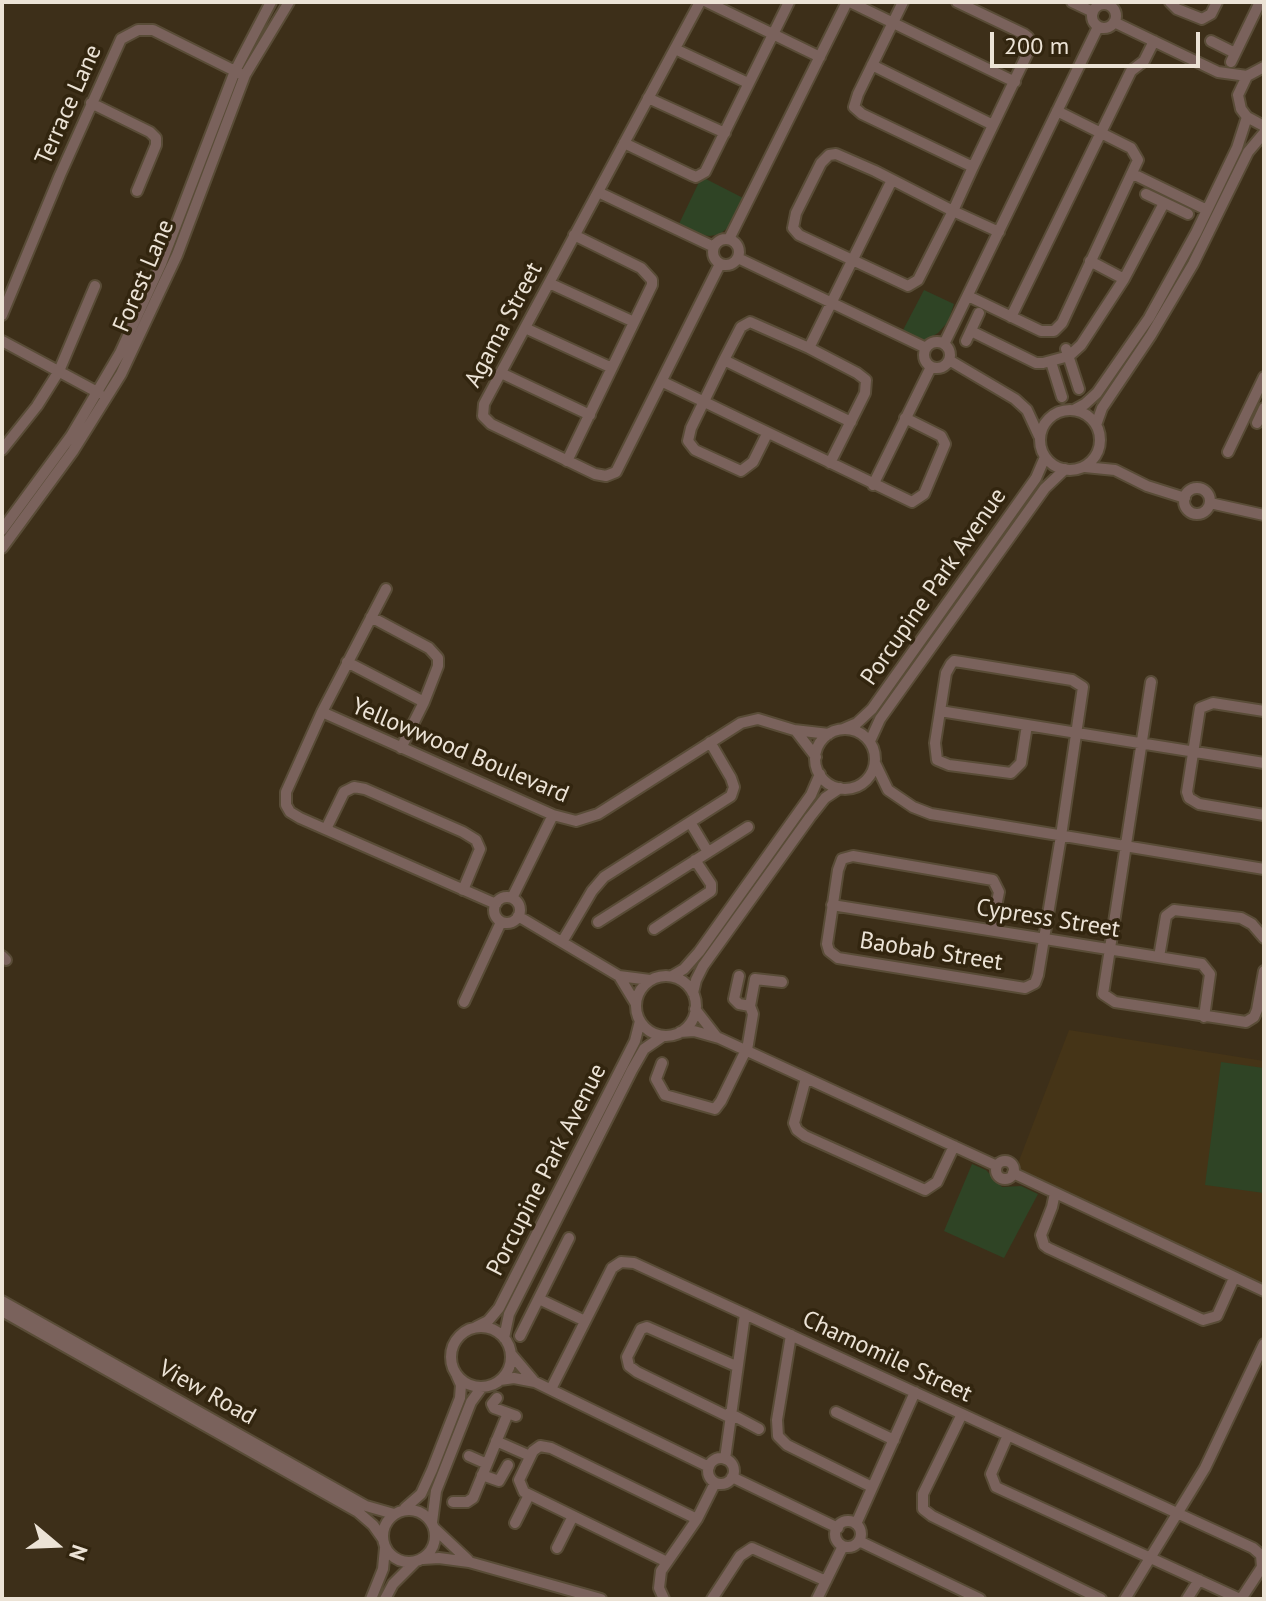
<!DOCTYPE html>
<html>
<head>
<meta charset="utf-8">
<style>
  body { margin:0 }
  #map { position:relative; width:1266px; height:1601px; overflow:hidden; background:#3d2f19; font-family:"PT Sans",sans-serif }
  canvas { display:block }
  .frame { position:absolute; inset:0; border:4px solid #ece3d6; pointer-events:none }
  .north { position:absolute; left:16px; top:1505px; width:80px; height:80px; -webkit-text-stroke:6px #32250f; paint-order:stroke; rotate:109deg; font-size:22px; font-weight:700; line-height:32px; text-align:center; color:#ece3d6 }
  .north::after { content:''; display:block; margin:auto; width:28px; height:36px; background:#ece3d6; clip-path:polygon(50% 0,100% 100%,50% 72%,0 100%) }
  .scale { position:absolute; left:990px; top:32px; width:210px; height:36px; box-sizing:border-box; border:4px solid #ece3d6; border-top:0; padding-left:10px; font-size:24px; line-height:28px; white-space:nowrap; color:#ece3d6; -webkit-text-stroke:6px #32250f; paint-order:stroke }
</style>
</head>
<body>
<div id="map">
<canvas width="1266" height="1601"></canvas>
<div class="frame"></div>
<div class="north">N</div>
<div class="scale">200 m</div>
</div>
<script>
const g = document.querySelector('canvas').getContext('2d');
g.lineJoin = 'round';
function fill(path, color) {
  g.fillStyle = color;
  g.fill(path, 'evenodd');
}
function shape(rows) {
  const path = new Path2D();
  for (const r of rows) {
    if (r.length === 3) {
      path.moveTo(r[0] + r[2], r[1]);
      path.arc(r[0], r[1], r[2], 0, 2 * Math.PI);
      continue;
    }
    path.moveTo(r[0], r[1]);
    for (let i = 2; i < r.length; i += 2) path.lineTo(r[i], r[i + 1]);
  }
  return path;
}
function stroke(path, color, width, dash) {
  g.strokeStyle = color;
  g.lineWidth = width;
  g.lineCap = dash ? 'butt' : 'round';
  g.setLineDash(dash || []);
  g.stroke(path);
}
function label(font, color, halo, rows, align = 'center') {
  g.font = font + ' "PT Sans",sans-serif';
  g.lineWidth = 7;
  g.setLineDash([]);
  g.textBaseline = 'middle';
  g.strokeStyle = halo;
  g.fillStyle = color;
  for (const [text, x, y, turn = 0] of rows) {
    g.save();
    g.translate(x, y);
    g.rotate((+turn || 0) * Math.PI / 180);
    g.textAlign = isNaN(turn) ? turn : align;
    if (halo) g.strokeText(text, 0, 0);
    g.fillText(text, 0, 0);
    g.restore();
  }
}
fill(shape([
  [1069,1030,1264,1061,1264,1284,1020,1173,1017,1166]
]), '#453417');
fill(shape([
  [706,179,745,199,730,226,720,234,710,236,693,234,678,226,700,180],
  [924,290,954,304,948,322,938,333,926,340,919,340,902,332],
  [1221,1062,1264,1068,1264,1193,1205,1185],
  [972,1164,986,1170,1002,1187,1021,1186,1038,1194,1004,1258,944,1231]
]), '#2f4425');
const minor = shape([
  [700,2,484,404,483,416,491,424,595,474,606,476,616,472,720,264],
  [707,2,820,57],
  [850,2,1015,82],
  [903,2,858,94,854,107,862,114,973,167,1031,46,1028,37,1024,34,957,2],
  [1072,2,1093,12],
  [1170,2,1177,9,1202,19,1211,14,1217,2],
  [1104,16,12],
  [1114,22,1218,72,1247,76],
  [1211,41,1235,53],
  [675,49,748,83],
  [1231,62,1260,2],
  [872,65,993,125],
  [1264,67,1247,76,1238,95,1241,109,1247,117,1264,126],
  [648,98,725,133],
  [91,103,150,132,156,138,156,145,137,191],
  [624,143,691,175,696,177,705,172,789,2],
  [973,167,953,211,918,280,908,286,799,235,793,228,796,213,821,163,829,155,836,154,875,171,953,211,999,232],
  [1133,174,1207,210],
  [598,192,714,247],
  [1146,194,1188,214],
  [726,252,13],
  [729,239,847,2],
  [738,258,926,348],
  [1090,261,1124,279],
  [549,283,634,322],
  [968,296,1041,331,1054,331,1062,323,1138,160,1131,148,1057,111],
  [2,315,60,175,121,39,138,30,153,30,241,74],
  [1011,317,1131,71,1144,61,1154,41],
  [525,328,612,368],
  [971,331,1036,363,1043,363,1069,356,1081,345,1124,279,1164,203],
  [2,341,99,393],
  [966,341,979,313],
  [937,355,13],
  [944,344,1098,27],
  [809,348,892,180],
  [1066,349,1079,389],
  [724,360,851,422],
  [949,360,1015,399,1027,410,1039,436],
  [1051,362,1062,397],
  [501,373,590,415],
  [663,382,912,502,924,494,945,444,941,436,905,418],
  [1074,410,1085,404,1097,393,1149,318,1196,233,1237,148,1247,117],
  [1070,440,30],
  [1257,423,1264,408],
  [1096,425,1102,408,1151,335,1193,264,1248,152,1264,133],
  [767,434,753,462,741,471,695,450,688,441,691,428,724,360,741,327,750,322,809,348,857,373,866,380,865,393,830,463],
  [2,450,37,406,59,371,95,286],
  [1228,452,1264,377],
  [567,461,652,285,652,280,641,268,574,235],
  [1085,467,1115,470,1147,486,1185,498],
  [873,485,931,367],
  [1197,501,13],
  [1210,503,1264,515],
  [2,530,71,436,120,353,161,264,235,71,271,2],
  [2,548,73,451,121,374,177,255,245,75,289,2],
  [386,589,322,712,286,792,286,805,290,812,300,818,496,904],
  [371,617,429,648,438,658,438,666,424,702,401,748],
  [347,662,424,702],
  [1151,682,1103,994,1115,1002,1246,1022,1254,1017,1257,1010,1264,971],
  [940,711,1264,763],
  [1264,711,1213,703,1200,708,1187,792,1189,798,1199,804,1264,815],
  [322,712,553,815,576,821,598,814,741,723,758,719,794,730,829,734],
  [843,729,857,723,872,709,1036,478,1045,457],
  [845,759,30],
  [796,731,816,757],
  [870,741,880,719,1045,488,1065,469],
  [875,763,888,790,913,807,931,814,1264,869],
  [690,822,708,852],
  [326,829,344,792,354,787,365,789,463,832,476,840,480,849,463,890],
  [507,910,13],
  [512,898,553,815],
  [832,905,1202,964,1210,974,1204,1017],
  [518,916,619,976,650,980],
  [598,922,748,827],
  [654,929,711,891,711,884,695,860],
  [991,930,999,892,993,880,853,856,842,859,838,870,827,944,829,951,838,958,1025,988,1035,983,1038,975,1061,836,1083,687,1072,680,961,662,954,661,951,664,946,673,935,743,937,760,949,765,1011,773,1021,763,1027,725],
  [562,942,592,891,604,877,731,796,734,787,731,778,710,742],
  [2,956,6,960],
  [1159,957,1166,916,1174,910,1241,918,1252,924,1264,938],
  [619,976,636,1004],
  [672,976,684,969,699,952,811,795,820,774],
  [739,976,734,999,739,1004,750,1006,753,1014,747,1050],
  [666,1006,30],
  [693,993,696,980,703,966,810,817,825,798,840,788],
  [464,1002,501,922],
  [750,1006,755,979,782,982],
  [695,1009,716,1036],
  [680,1032,694,1031,719,1038,997,1166],
  [662,1063,656,1079,665,1095,715,1109,721,1101,746,1050],
  [806,1078,794,1123,797,1130,805,1136,925,1190,937,1182,954,1146],
  [1005,1170,9],
  [1013,1173,1264,1291],
  [1055,1193,1052,1207,1041,1235,1044,1245,1048,1248,1203,1320,1217,1316,1234,1278],
  [539,1299,585,1321],
  [2,1301,366,1506,394,1514],
  [2,1311,358,1512,373,1525,383,1539],
  [476,1327,488,1321,499,1308,635,1041,640,1021],
  [481,1357,30],
  [791,1335,777,1420,778,1436,787,1445,872,1487],
  [520,1336,569,1238],
  [504,1338,509,1314,632,1070,644,1049,663,1036],
  [511,1354,533,1380],
  [500,1380,514,1378,535,1382,709,1467],
  [551,1389,612,1268,621,1262,634,1263,1253,1548,1261,1555,1262,1567,1241,1599],
  [497,1398,492,1404,494,1408,516,1416],
  [836,1412,894,1440],
  [729,1413,759,1429],
  [962,1414,923,1494,923,1509,932,1516,1101,1599],
  [729,1417,637,1372,629,1366,627,1357,641,1329,647,1327,736,1366],
  [1008,1435,991,1474,996,1487,1240,1599],
  [496,1441,530,1456],
  [469,1456,487,1464],
  [721,1471,13],
  [725,1459,745,1314],
  [482,1475,499,1481,508,1465],
  [732,1477,838,1528],
  [453,1502,467,1502,473,1498,508,1413],
  [405,1508,421,1494,432,1470,460,1398,461,1385,457,1376],
  [409,1536,26],
  [848,1534,13],
  [432,1522,436,1491,471,1402,482,1387],
  [515,1523,529,1495],
  [856,1524,915,1392],
  [435,1529,468,1560],
  [859,1541,980,1599],
  [557,1548,573,1516],
  [423,1559,439,1558,469,1562,601,1599],
  [667,1562,524,1492,519,1480,533,1451,540,1446,551,1448,697,1519],
  [371,1599,383,1569,385,1548],
  [385,1599,393,1584,415,1562],
  [664,1599,659,1588,661,1571,697,1519,715,1483],
  [712,1599,740,1556,752,1548,826,1581],
  [817,1599,843,1546],
  [1125,1599,1205,1468,1264,1344],
  [1187,1599,1199,1580]
]);
stroke(minor, '#594c37', 14);
stroke(minor, '#7a625c', 10);
label('24px', '#ece3d6', '#32250f', [
  ["Terrace Lane",69,105,-66],
  ["Forest Lane",144,276,-67],
  ["Agama Street",504,325,-62],
  ["Porcupine Park Avenue",934,587,-55],
  ["Yellowwood Boulevard",460,751,23],
  ["Cypress Street",1048,919,9],
  ["Baobab Street",931,952,9],
  ["Porcupine Park Avenue",547,1170,-63],
  ["Chamomile Street",887,1357,25],
  ["View Road",207,1393,29]
]);
</script>
</body>
</html>
